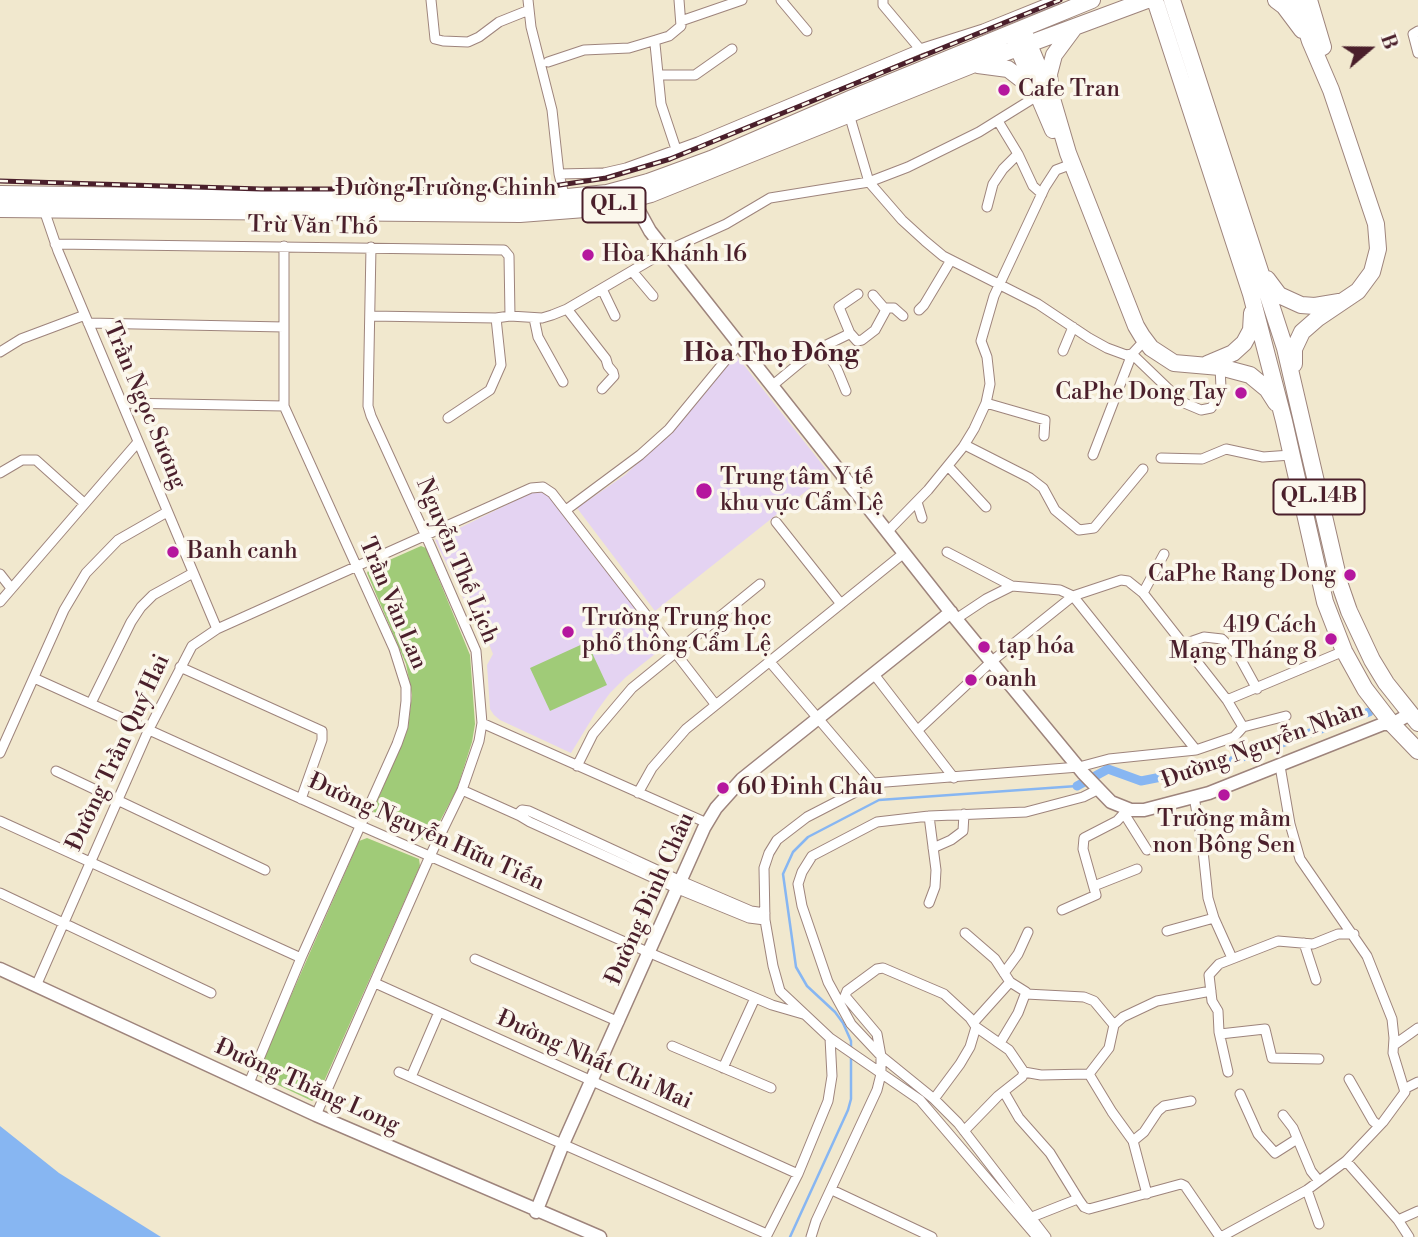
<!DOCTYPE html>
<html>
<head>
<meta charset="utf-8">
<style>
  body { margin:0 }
  #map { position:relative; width:1418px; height:1237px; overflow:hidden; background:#f1e8ce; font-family:"Libre Bodoni",serif }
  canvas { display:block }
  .north { position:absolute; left:1334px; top:14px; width:70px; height:70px; -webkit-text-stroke:5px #fbf7ec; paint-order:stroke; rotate:70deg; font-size:19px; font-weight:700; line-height:28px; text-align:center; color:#4a1f2b }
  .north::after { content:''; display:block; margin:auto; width:24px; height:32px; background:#4a1f2b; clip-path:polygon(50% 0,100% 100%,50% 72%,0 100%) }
</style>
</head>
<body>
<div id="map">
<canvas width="1418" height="1237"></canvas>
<div class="north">B</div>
</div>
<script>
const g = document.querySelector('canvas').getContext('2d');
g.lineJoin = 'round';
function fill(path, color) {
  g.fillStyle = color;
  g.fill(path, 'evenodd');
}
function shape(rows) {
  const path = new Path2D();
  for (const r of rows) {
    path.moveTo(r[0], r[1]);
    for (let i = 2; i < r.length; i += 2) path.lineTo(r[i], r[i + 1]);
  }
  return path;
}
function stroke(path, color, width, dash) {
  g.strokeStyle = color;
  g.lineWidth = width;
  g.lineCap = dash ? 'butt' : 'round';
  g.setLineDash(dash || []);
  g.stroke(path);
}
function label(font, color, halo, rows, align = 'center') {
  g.font = font + ' "Libre Bodoni",serif';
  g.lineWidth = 7;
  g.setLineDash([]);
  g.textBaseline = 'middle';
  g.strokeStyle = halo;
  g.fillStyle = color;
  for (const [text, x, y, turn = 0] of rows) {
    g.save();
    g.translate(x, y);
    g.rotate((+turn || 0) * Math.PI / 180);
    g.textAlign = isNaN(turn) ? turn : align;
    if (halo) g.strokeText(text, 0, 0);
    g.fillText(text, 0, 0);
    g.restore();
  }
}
fill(shape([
  [736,355,829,473,655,611,577,508,625,475,663,439],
  [535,491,544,493,553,500,664,647,626,677,610,693,596,712,571,753,500,720,494,715,490,709,487,665,493,654,473,604,467,606,435,540]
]), '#e4d3f2');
fill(shape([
  [421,546,426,548,470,655,475,724,472,742,457,789,430,840,423,840,385,822,376,817,373,811,408,728,412,695,406,664,367,573,369,569],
  [587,642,607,685,550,711,530,668],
  [367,838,419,859,420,866,317,1097,312,1101,259,1076,257,1073,359,841]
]), '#a0cb78');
fill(shape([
  [0,1126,59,1173,161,1237,0,1237]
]), '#87b6f2');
stroke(shape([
  [851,1051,851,1041,843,1023,835,1012,807,986,796,967,783,874,793,852,808,837,879,800,1077,786],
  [790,1237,848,1110,851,1099,851,1057]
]), '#87b6f2', 2.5);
stroke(shape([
  [1077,786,1108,769,1141,781,1217,766,1369,712]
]), '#87b6f2', 9);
const street = shape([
  [431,0,435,39,443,41,468,42,479,37,499,22,529,10],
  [528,0,531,27,552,110,559,174,565,199],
  [781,0,807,31],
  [883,0,883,5,920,49],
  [681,21,742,0],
  [1418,31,1413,34,1418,53],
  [548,62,584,50,629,48,656,40],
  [659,75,695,75,732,49],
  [849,114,869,182,902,220,925,241,943,256,1038,304,1089,338,1107,348,1126,355,1132,354],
  [676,149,661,104,655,44,656,40,669,36,681,26,679,0],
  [1018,154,1033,186,1042,194],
  [559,174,604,173,626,168,698,142,920,49,983,29,1055,0],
  [43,207,58,251,217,629],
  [987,207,993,184,1003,169,1018,154,998,121],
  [55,244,504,250,509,256,510,316],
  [632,271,653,296],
  [602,289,615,316],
  [873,295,885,309],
  [567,309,606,359,608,366,613,372,614,376,602,389],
  [919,310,924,305,951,260],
  [370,316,496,318,510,316,542,318,552,315,567,309,666,251,726,224,770,198,869,182,908,167,979,132,1037,96],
  [534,318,538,337,563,382],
  [88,323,284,327],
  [849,332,857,341,862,340,875,330,887,308,894,308,903,316],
  [822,346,837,369,846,391],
  [1063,351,1073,327],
  [0,352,21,339,85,315],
  [1132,354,1182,402,1201,410,1211,408,1219,397,1221,388,1220,367],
  [773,385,814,351,847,335,849,331,839,307,858,294],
  [122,403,284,406],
  [986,403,1045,420,1044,436],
  [448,418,490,390,501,365,496,318],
  [965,445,1030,478,1043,488,1055,510,1079,530,1094,528,1143,469],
  [1093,455,1132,354,1145,340],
  [1161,458,1202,459,1226,449,1263,457,1291,455],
  [948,466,986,507],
  [0,473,22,460,36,460,84,503],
  [917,502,922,518],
  [566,510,640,455,669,429,739,344],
  [776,522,841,604],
  [888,531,928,490,963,447,974,429,986,403,990,384,987,357,981,341,994,296,1045,187,1056,170,1072,164],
  [947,552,1012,586,1060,590,1073,596,1196,750],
  [0,574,11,588],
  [1143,593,1164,554],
  [0,602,138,442],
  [956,619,986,599,1012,586],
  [1184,644,1204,637,1222,639,1240,658,1257,689],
  [770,662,873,783],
  [180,667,322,731,322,740,301,799],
  [873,673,954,778],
  [34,678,359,825,650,953,772,1005,803,1014],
  [1227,700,1344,651],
  [91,703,131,622,141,607,153,595,193,573],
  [482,723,707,823],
  [1243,727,1286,716],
  [918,730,992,661,1073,596,1121,580,1128,581,1143,593,1227,700,1243,727],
  [0,753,64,610,86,573,118,540,167,512],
  [577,766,593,734,632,688,760,584],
  [56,771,265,870],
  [462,790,520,816],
  [638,793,652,768,686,729,904,553],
  [1194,797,1202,841,1208,898,1214,918,1232,958],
  [1125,815,1147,850],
  [929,816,936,870,935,887,929,903],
  [0,821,301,958],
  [933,848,951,840,963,831,964,814],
  [1094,886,1137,869],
  [0,893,211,993],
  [1062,910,1096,895,1083,849,1084,838,1117,821,1128,809],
  [765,913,751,911,681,881,529,811,522,810,520,812,520,816,530,822,678,889,749,918,765,920],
  [1167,931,1214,918],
  [965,933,995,959,1010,982,1026,992,1018,1013,1000,1043],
  [1304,943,1316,980],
  [475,959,619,1022],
  [1004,973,1018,954,1028,932],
  [375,983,798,1174],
  [36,986,149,729,192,646,217,629,531,488,543,487,552,493,715,704],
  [1026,994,1084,997,1094,1001,1114,1025],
  [974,1022,1010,982],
  [1220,1034,1265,1029,1272,1058,1319,1059],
  [830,1038,920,1100,1037,1237],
  [1394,1045,1418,1028],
  [672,1046,771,1088],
  [723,1068,755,998],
  [399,1072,767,1234],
  [1228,1072,1219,1032,1218,1011,1212,1001,1209,975,1219,964,1278,941,1313,944,1338,934,1354,934],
  [1089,1074,1112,1112,1133,1141,1144,1132,1158,1111,1164,1106,1191,1101],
  [411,1077,439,1012],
  [1349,1079,1373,1121,1379,1126],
  [249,1083,301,958,397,744,403,727,406,701,406,687,394,649,284,406,284,246],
  [1404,1089,1418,1082],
  [1004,1092,1019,1118,1050,1153,1079,1200],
  [1240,1094,1258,1134,1275,1153,1297,1139],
  [934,1099,960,1064,970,1047,976,1027],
  [316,1115,430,856,462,790,479,741,482,723,476,651,430,545,371,416,368,406,371,247],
  [1283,1115,1293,1128,1311,1171,1319,1181],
  [964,1131,998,1096,1022,1077,1024,1072],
  [1133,1141,1147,1194],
  [1346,1161,1398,1220,1409,1237],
  [832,1190,932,1237],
  [1307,1190,1319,1224],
  [1032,1217,1075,1200,1079,1200,1084,1207,1089,1209,1181,1184,1185,1186,1220,1237],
  [1398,1220,1418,1211],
  [766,1237,798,1174,828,1101,832,1076,830,1038,780,991,773,966,765,920,764,868,769,853,777,840,807,817,873,783,1079,767,1109,759,1196,750,1234,737,1243,727],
  [811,1237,816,1221,877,1090,881,1074,881,1056,877,1034,845,996,847,991,877,969,883,968,944,994,970,1018,976,1027,1009,1050,1024,1072,1041,1075,1089,1074,1109,1048,1114,1025,1123,1017,1157,1001,1211,991],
  [1046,1237,958,1123,934,1099,881,1056,851,1024,828,982,802,906,798,884,802,872,812,856,877,822,929,816,1026,812,1083,797,1097,790],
  [1221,1237,1307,1190,1346,1161,1383,1122,1405,1092,1393,1053,1394,1038,1392,1019,1367,956,1300,859,1290,824,1280,766]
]);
const secondary = shape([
  [633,200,650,231,956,619,1083,773,1111,802,1131,810,1144,810,1209,793,1383,724,1392,724,1410,714],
  [0,969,316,1115,600,1237],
  [536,1212,563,1144,704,828,716,808,742,779,951,612]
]);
const highway = shape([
  [1155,0,1251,294,1284,421,1325,602,1344,651,1365,689,1392,724,1418,751],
  [1172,0,1285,348,1340,585,1349,611,1372,660,1386,683,1418,723],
  [1276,0,1284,6,1302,30],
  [1309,0,1323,47],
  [1025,35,1053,102,1068,153,1136,326,1142,336,1151,348,1174,363,1220,367,1250,375,1267,389,1276,403],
  [1015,41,1053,130],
  [978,65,1008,69,1030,86],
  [1050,86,1049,74,1054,55,1074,28],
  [0,194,529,201,607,193,648,182,711,159,852,98,1092,0],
  [0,209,520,214,598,208,651,194,972,65,1147,0],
  [1267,279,1279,295,1301,305,1315,306,1339,302],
  [1207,364,1233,353,1244,343,1251,330,1252,313],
  [1294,364,1294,349,1302,332,1318,318,1358,291,1372,272,1378,249,1376,224,1331,90,1310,41,1297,0]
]);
stroke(street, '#9e847c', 11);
stroke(secondary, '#9e847c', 15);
stroke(highway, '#9e847c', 18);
stroke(street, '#fff', 9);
stroke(secondary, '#fff', 12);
stroke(highway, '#fff', 16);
const rail = shape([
  [0,181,261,189,509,189,553,186,606,178,670,159,1060,0]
]);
stroke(rail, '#4a1f2b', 5);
stroke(rail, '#fbf7ec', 2.5, [8]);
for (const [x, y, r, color] of [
  [1004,90,7,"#b5179e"],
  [588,255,7,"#b5179e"],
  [1241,393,7,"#b5179e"],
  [704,491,9,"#b5179e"],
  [173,552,7,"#b5179e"],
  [1350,575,7,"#b5179e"],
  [568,632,7,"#b5179e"],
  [1331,639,7,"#b5179e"],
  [984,647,7,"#b5179e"],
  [971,680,7,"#b5179e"],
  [723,788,7,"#b5179e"],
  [1224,795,7,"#b5179e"]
]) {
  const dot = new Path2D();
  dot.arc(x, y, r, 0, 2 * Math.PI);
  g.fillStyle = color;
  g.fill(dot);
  stroke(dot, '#fbf7ec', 2.5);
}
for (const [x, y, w] of [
  [614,205,63],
  [1319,497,91]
]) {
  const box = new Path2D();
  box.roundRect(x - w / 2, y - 17.5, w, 35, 5);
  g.fillStyle = '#fbf7ec';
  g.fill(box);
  stroke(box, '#4a1f2b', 2);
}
label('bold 21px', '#4a1f2b', null, [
  ["QL.1",614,205],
  ["QL.14B",1319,497]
]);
label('23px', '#4a1f2b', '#fbf7ec', [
  ["Cafe Tran",1018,90],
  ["Hòa Khánh 16",602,255],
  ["CaPhe Dong Tay",1227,393,"right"],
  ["Trung tâm Y tế",720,478],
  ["khu vực Cẩm Lệ",720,504],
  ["Banh canh",187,552],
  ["CaPhe Rang Dong",1336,575,"right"],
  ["Trường Trung học",582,619],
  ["phổ thông Cẩm Lệ",582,645],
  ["419 Cách",1317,626,"right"],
  ["Mạng Tháng 8",1317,652,"right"],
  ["tạp hóa",998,647],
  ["oanh",985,680],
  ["60 Đinh Châu",737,788],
  ["Trường mầm",1224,820,"center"],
  ["non Bông Sen",1224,846,"center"]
], 'left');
label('23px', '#4a1f2b', '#fbf7ec', [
  ["Đường Trường Chinh",446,189],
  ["Trừ Văn Thố",313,227,1],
  ["Trần Ngọc Sương",144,406,67],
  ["Nguyễn Thế Lịch",456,561,67],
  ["Trần Văn Lan",392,604,67],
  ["Đường Nguyễn Nhàn",1263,746,-20],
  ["Đường Trần Quý Hai",119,753,-65],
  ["Đường Nguyễn Hữu Tiến",426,833,24],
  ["Đường Đinh Châu",651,899,-66],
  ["Đường Nhất Chi Mai",594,1061,24],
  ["Đường Thăng Long",307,1087,24]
]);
label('bold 26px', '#4a1f2b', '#fbf7ec', [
  ["Hòa Thọ Đông",771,355]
]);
</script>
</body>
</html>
